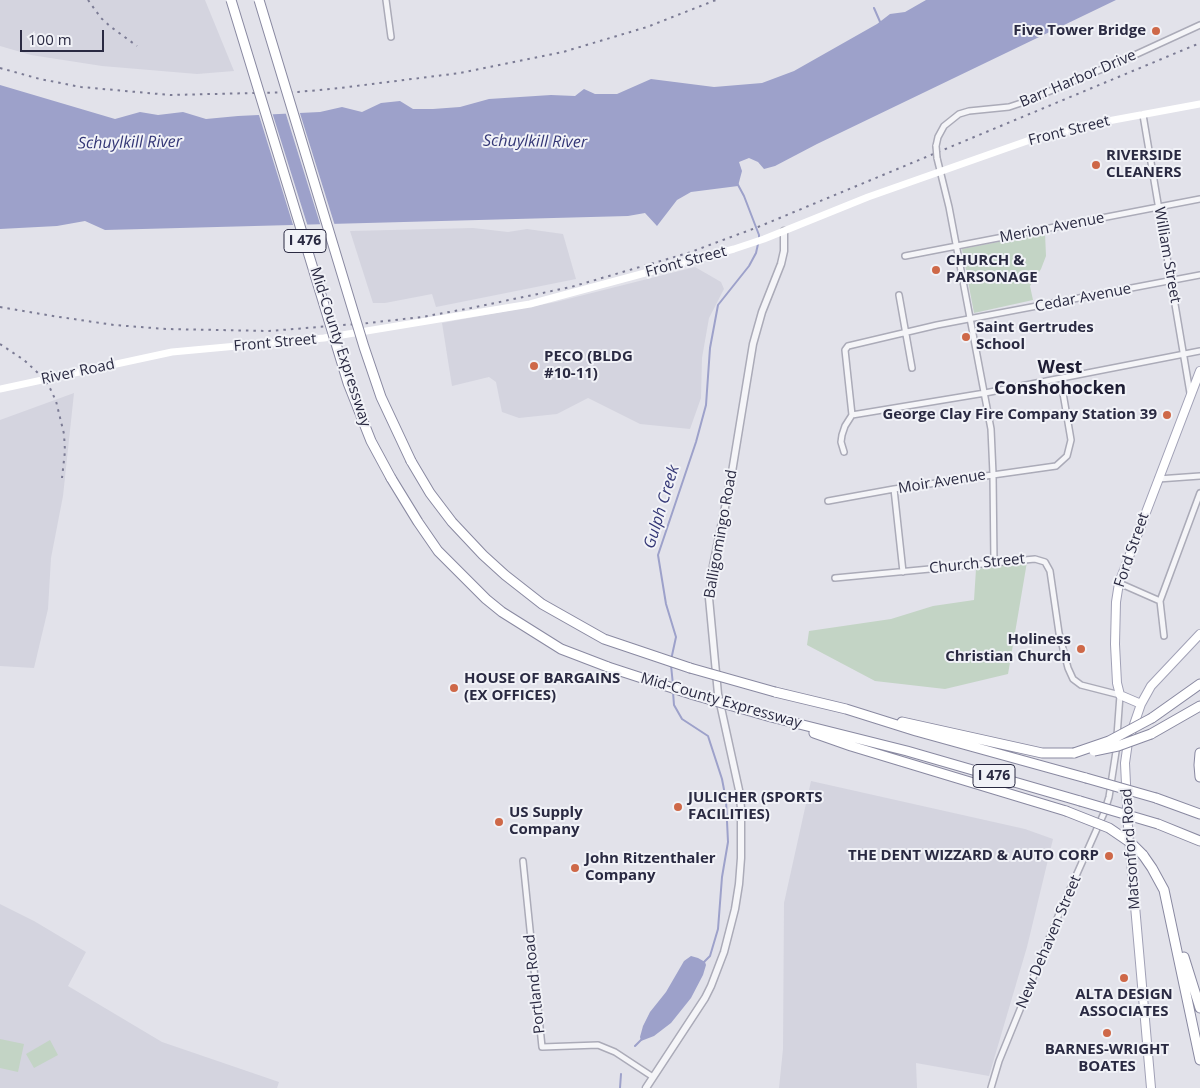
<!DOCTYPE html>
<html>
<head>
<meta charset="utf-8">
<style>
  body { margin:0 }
  #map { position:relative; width:1200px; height:1088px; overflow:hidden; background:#e2e2ea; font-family:"Open Sans",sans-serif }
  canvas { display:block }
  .scale { position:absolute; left:20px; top:30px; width:84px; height:22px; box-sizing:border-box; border:2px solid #2a2a42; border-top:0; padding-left:6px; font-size:15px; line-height:18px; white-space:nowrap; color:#2a2a42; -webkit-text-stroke:4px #f1f2f7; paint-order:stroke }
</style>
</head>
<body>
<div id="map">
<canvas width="1200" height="1088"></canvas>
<div class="scale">100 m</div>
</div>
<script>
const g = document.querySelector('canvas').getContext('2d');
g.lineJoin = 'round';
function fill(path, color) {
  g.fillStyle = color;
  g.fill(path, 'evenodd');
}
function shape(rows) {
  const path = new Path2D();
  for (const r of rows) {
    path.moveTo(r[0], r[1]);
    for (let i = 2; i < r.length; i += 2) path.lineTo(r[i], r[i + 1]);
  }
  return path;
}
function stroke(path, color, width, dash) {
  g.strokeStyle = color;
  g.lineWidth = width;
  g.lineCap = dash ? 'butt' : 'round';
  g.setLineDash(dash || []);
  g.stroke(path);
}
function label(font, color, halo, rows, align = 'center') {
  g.font = font + ' "Open Sans",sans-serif';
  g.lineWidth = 4;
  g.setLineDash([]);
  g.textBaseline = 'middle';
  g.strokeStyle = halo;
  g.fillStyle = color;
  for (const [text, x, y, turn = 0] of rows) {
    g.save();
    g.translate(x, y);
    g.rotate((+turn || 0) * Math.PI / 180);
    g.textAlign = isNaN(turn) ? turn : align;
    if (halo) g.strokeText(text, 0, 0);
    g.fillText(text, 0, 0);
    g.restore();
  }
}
fill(shape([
  [0,0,205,0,234,71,197,74,102,66,31,55,0,46],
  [473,228,508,232,527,229,563,234,576,279,436,307,432,294,385,303,373,303,350,231],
  [695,267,721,282,724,289,709,318,702,358,701,398,690,429,640,424,588,398,557,414,519,418,502,412,496,382,489,377,452,386,442,323,556,302],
  [74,393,63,496,51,558,48,609,34,668,0,666,0,420],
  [811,781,1025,829,1053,839,1027,947,989,1076,916,1063,917,1088,779,1088,783,1049,784,903],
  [0,904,34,921,86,952,68,986,162,1042,279,1082,277,1088,0,1088]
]), '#d4d4df');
fill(shape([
  [1045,233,1046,256,1041,269,1030,286,1033,300,974,313,962,249],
  [1027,562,1008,674,945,689,875,681,807,645,809,631,891,619,933,606,974,600,976,569],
  [0,1039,24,1044,18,1072,0,1068],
  [50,1040,58,1055,34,1068,26,1054]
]), '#c3d4c5');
fill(shape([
  [926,0,1116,0,817,144,775,166,764,169,758,162,749,158,739,162,742,171,738,186,691,192,677,200,657,226,645,213,628,216,105,230,85,221,57,226,0,229,0,85,115,119,140,112,158,115,183,112,206,119,238,116,320,112,342,107,362,112,381,103,400,101,413,109,433,109,460,107,489,99,551,95,575,96,584,89,595,94,617,94,651,79,714,87,762,83,794,71,877,24,890,14,905,12],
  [691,956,698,958,705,962,706,965,703,975,691,998,671,1023,654,1036,641,1041,640,1037,643,1026,650,1012,666,992,684,961]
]), '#9da1ca');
fill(shape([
  [299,110,335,226,321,227,285,111],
  [258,112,272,112,308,227,294,228]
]), '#e2e2ea');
stroke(shape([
  [874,8,881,24],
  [737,183,744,196,759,235,759,239],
  [671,660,676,637,666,604,658,555,696,442,706,405,710,348,718,305,749,266,756,253,758,244],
  [671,665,673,685],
  [673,692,674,705,682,719,708,736,722,779,726,800,728,842,722,877,718,929,710,956,704,962],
  [635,1046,642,1039],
  [620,1088,621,1074]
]), '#9da1ca', 2);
const minor = shape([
  [386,0,391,37],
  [1143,115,1190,393],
  [936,146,938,137,944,126,959,114,969,111,1009,107,1024,102,1126,59,1200,25],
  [937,158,949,207,991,429,993,474,994,563],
  [905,256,1200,199],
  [899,295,912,368],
  [852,415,985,393,1200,351],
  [844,452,841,442,842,435,845,426,852,415,845,350,848,346,937,325,1200,275],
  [1158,479,1200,476],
  [894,489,903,572],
  [828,501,894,489,1056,466,1067,456,1071,440,1063,393],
  [835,578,1035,559,1045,562,1050,571,1059,633,1068,668,1073,679,1081,685,1120,695,1117,736],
  [1119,583,1160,601],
  [1164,636,1160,601,1200,493],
  [523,861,542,1047,598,1045,615,1052,653,1077],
  [991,1088,999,1061,1059,914,1104,813,1109,797,1117,745]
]);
const tertiary = shape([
  [646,1088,705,998,711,986,724,952,735,909,739,884,741,858,741,808,739,790,718,694,709,598,713,566,731,478,753,344,762,312,781,264,784,251,784,231]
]);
const primary = shape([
  [1141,704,1120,695,1117,683,1115,644,1116,602,1119,583,1200,371],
  [1151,1088,1128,826,1125,763,1128,742,1141,704,1151,686,1200,634]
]);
const motorway = shape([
  [411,461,430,493,452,522,483,555,505,575,542,604,604,639,690,668],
  [391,478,418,522,438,551,486,599,502,612,561,649,608,667],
  [775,692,846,709,916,731,1086,778],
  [771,717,907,751,1080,801],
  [1152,718,1200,684],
  [902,722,1042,753,1074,753],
  [814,733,851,746,1066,811],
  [1151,734,1200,706],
  [1200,753,1199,765,1200,777],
  [1156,798,1200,814],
  [1158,824,1200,841],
  [1143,855,1152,868,1164,890,1200,1060],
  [1184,957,1200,1008]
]);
stroke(minor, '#ababb8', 8);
stroke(tertiary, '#ababb8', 9);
stroke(primary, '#a1a1b6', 10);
stroke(motorway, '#8989a1', 11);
stroke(minor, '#f5f5f8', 5);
stroke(tertiary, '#f5f5f8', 6);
stroke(shape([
  [0,389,172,352,324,338,530,304,734,249,764,239,868,197,1027,141,1108,121,1200,104]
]), '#fff', 7);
stroke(primary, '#fff', 8);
stroke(motorway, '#fff', 9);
stroke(shape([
  [88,0,101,18,111,27,137,46],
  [0,68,40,79,81,87,170,95,298,92,340,88,460,73,563,52,647,27,716,0],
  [0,307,53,316,114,325,166,329,269,331,368,323,422,317,471,308,571,287,688,253,758,227,1200,43],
  [0,344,24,360,38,373,49,386,56,401,64,434,65,451,62,478]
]), '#7b7b94', 2, [2.5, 5]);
const minorBridge = shape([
  [936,146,937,158]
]);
const motorwayBridge = shape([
  [231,0,348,383,371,441,391,478],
  [259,0,364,347,381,397,411,461],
  [608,667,694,695,771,717],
  [690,668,775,692],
  [1094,751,1118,746,1151,734],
  [1074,753,1109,741,1152,718],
  [1086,778,1156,798],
  [1080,801,1158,824],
  [1066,811,1109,828,1131,843,1143,855]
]);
stroke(minorBridge, '#ababb8', 8, []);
stroke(motorwayBridge, '#8989a1', 11, []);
stroke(minorBridge, '#f5f5f8', 5);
stroke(motorwayBridge, '#fff', 9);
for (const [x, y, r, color] of [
  [1156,31,5,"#ce6848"],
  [1096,165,5,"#ce6848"],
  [936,270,5,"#ce6848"],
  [966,337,5,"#ce6848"],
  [534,366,5,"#ce6848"],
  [1167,415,5,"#ce6848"],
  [1081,649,5,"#ce6848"],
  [454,688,5,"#ce6848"],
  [678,807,5,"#ce6848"],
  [499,822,5,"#ce6848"],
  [1109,856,5,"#ce6848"],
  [575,868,5,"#ce6848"],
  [1124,978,5,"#ce6848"],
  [1107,1033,5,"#ce6848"]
]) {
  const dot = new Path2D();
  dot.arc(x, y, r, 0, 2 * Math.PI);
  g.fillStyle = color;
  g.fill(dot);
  stroke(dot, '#f1f2f7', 2);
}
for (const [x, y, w] of [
  [305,241,42],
  [994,776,42]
]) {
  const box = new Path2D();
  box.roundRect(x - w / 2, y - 11.5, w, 23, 4);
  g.fillStyle = '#f1f2f7';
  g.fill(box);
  stroke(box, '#2a2a42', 1);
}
label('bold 14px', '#2a2a42', null, [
  ["I 476",305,241],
  ["I 476",994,776]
]);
label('bold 15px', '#2a2a42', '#f1f2f7', [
  ["Five Tower Bridge",1146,31,"right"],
  ["RIVERSIDE",1106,156],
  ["CLEANERS",1106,173],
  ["CHURCH &",946,261],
  ["PARSONAGE",946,278],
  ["Saint Gertrudes",976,328],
  ["School",976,345],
  ["PECO (BLDG",544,357],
  ["#10-11)",544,374],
  ["George Clay Fire Company Station 39",1157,415,"right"],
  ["Holiness",1071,640,"right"],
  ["Christian Church",1071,657,"right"],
  ["HOUSE OF BARGAINS",464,679],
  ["(EX OFFICES)",464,696],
  ["JULICHER (SPORTS",688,798],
  ["FACILITIES)",688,815],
  ["US Supply",509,813],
  ["Company",509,830],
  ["THE DENT WIZZARD & AUTO CORP",1099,856,"right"],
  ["John Ritzenthaler",585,859],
  ["Company",585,876],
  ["ALTA DESIGN",1124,995,"center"],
  ["ASSOCIATES",1124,1012,"center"],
  ["BARNES-WRIGHT",1107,1050,"center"],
  ["BOATES",1107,1067,"center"]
], 'left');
label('15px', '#2a2a42', '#f1f2f7', [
  ["Barr Harbor Drive",1078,79,-23],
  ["Front Street",1069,131,-14],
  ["Merion Avenue",1052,228,-11],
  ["William Street",1167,255,80],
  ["Front Street",686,262,-15],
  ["Cedar Avenue",1083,298,-11],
  ["Front Street",275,343,-5],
  ["Mid-County Expressway",340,347,72],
  ["River Road",78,372,-12],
  ["Moir Avenue",942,482,-9],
  ["Balligomingo Road",721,534,-80],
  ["Ford Street",1132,550,-71],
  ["Church Street",977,564,-6],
  ["Mid-County Expressway",721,701,16],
  ["Matsonford Road",1131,849,-94],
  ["New Dehaven Street",1049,942,-67],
  ["Portland Road",535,984,-96]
]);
label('italic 16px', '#343776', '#f1f2f7', [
  ["Schuylkill River",535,142,1],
  ["Schuylkill River",130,143,-1],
  ["Gulph Creek",662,507,-73]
]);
label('bold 18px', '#1d1c33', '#f1f2f7', [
  ["West",1060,368],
  ["Conshohocken",1060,389]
]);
</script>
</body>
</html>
